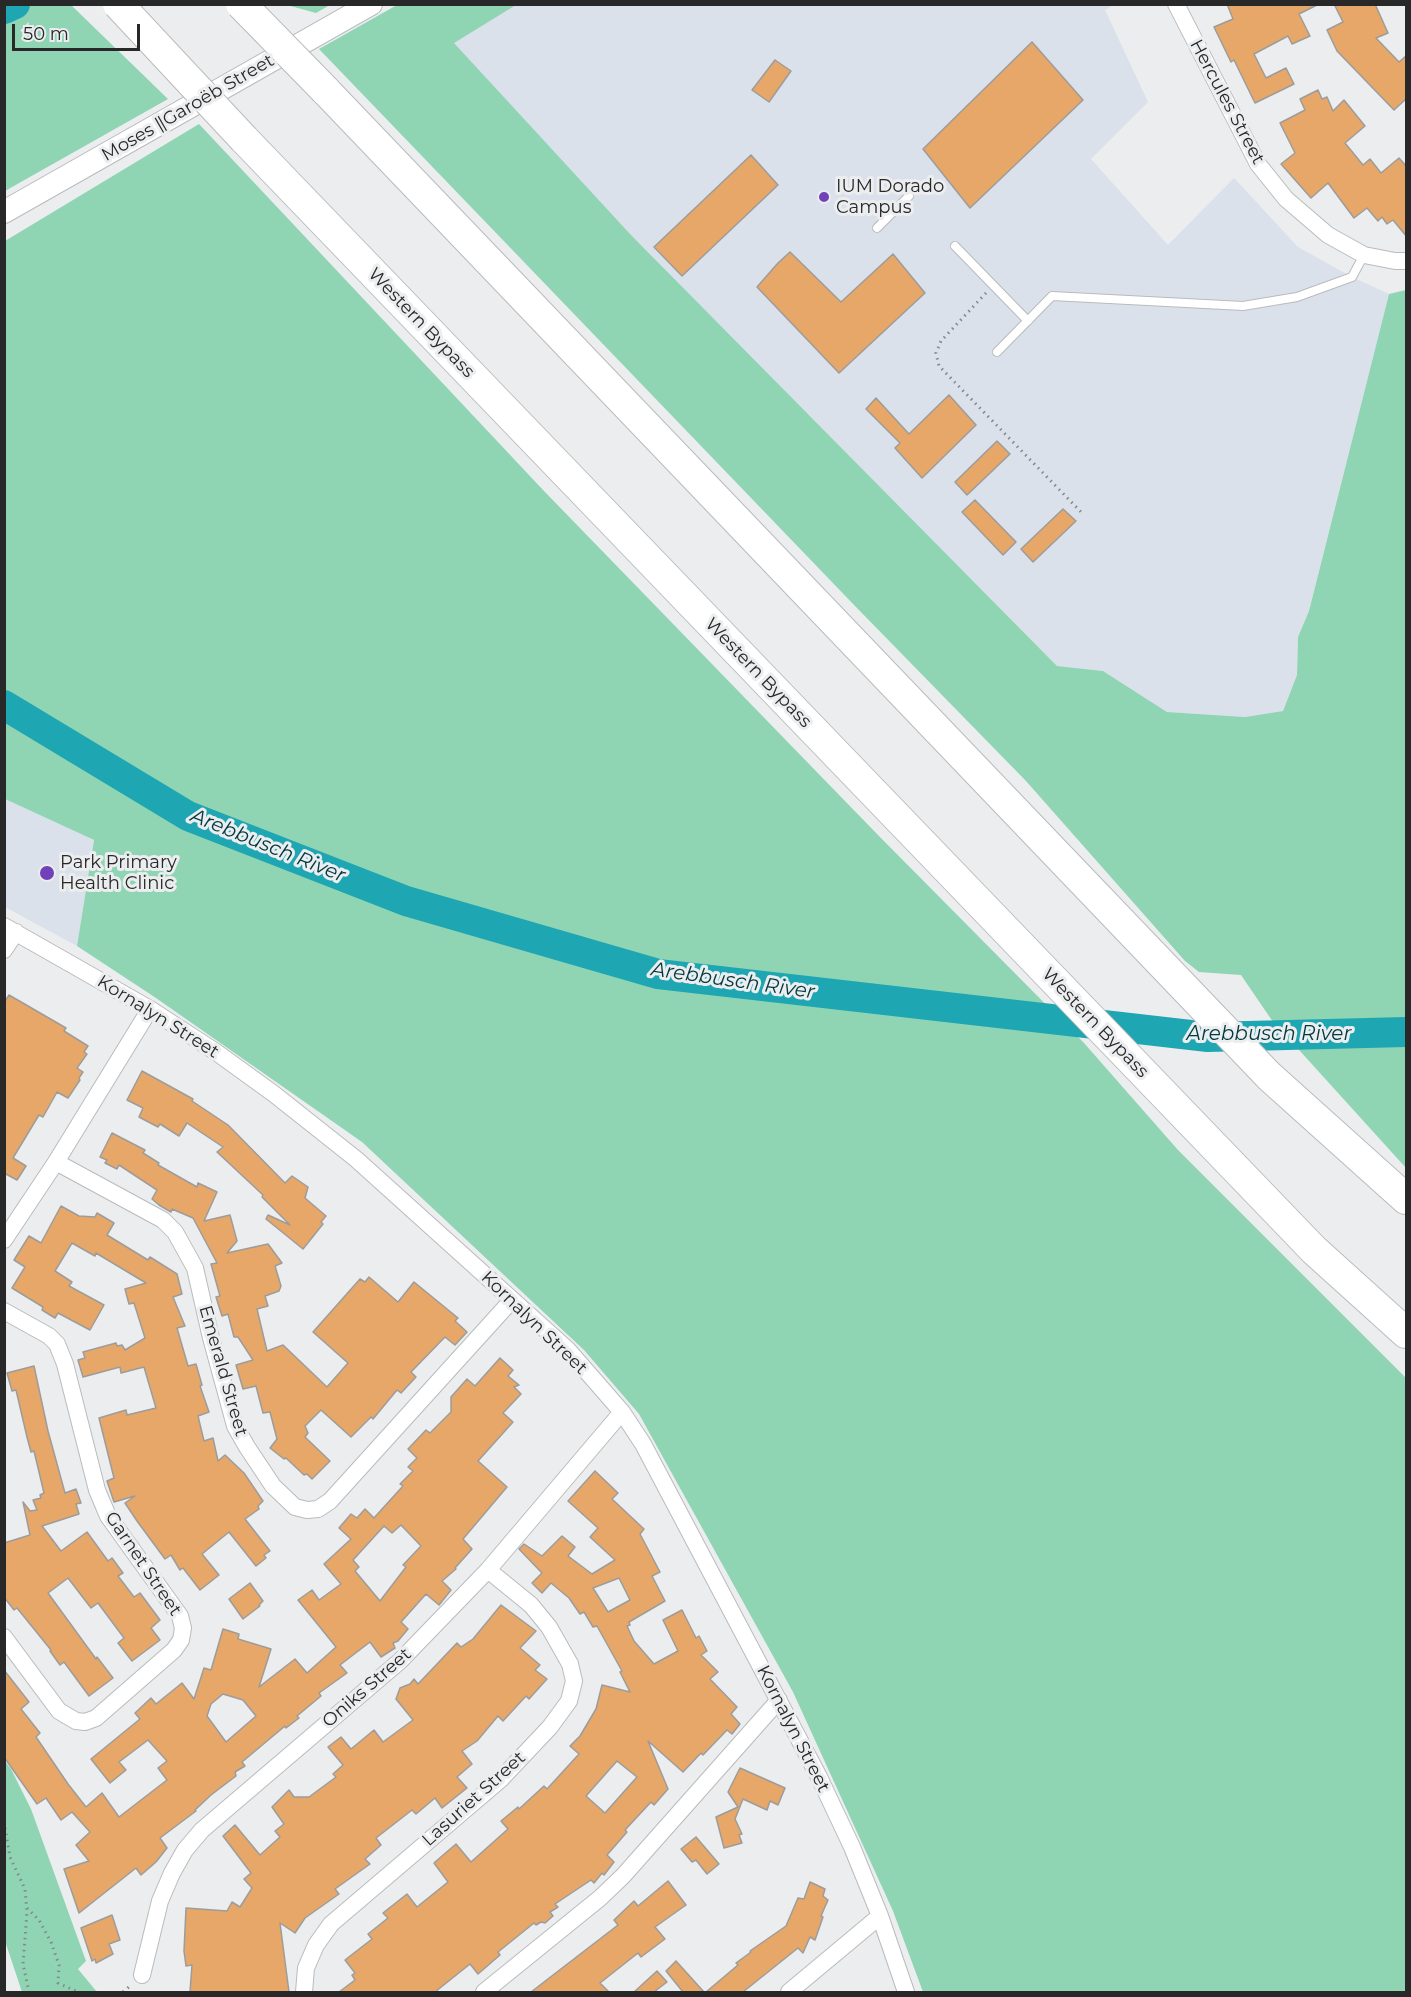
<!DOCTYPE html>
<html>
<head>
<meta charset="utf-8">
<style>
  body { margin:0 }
  #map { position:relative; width:1411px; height:1997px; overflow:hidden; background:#ebedef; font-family:Montserrat,sans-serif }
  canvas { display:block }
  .frame { position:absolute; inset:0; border:6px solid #282829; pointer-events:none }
  .scale { position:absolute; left:12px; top:24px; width:128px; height:27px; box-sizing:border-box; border:3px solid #282829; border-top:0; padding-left:8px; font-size:18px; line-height:21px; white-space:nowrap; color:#282829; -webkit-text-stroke:4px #ebedef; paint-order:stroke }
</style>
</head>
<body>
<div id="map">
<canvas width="1411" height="1997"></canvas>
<div class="frame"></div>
<div class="scale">50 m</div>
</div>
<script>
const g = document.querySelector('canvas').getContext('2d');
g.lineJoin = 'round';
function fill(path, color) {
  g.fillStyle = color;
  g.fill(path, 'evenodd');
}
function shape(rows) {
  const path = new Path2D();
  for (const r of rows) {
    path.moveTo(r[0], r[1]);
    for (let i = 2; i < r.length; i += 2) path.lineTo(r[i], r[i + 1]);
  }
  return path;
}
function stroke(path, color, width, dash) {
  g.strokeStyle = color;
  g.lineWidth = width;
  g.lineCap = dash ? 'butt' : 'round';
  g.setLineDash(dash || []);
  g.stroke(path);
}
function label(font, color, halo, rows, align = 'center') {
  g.font = font + ' Montserrat,sans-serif';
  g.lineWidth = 6;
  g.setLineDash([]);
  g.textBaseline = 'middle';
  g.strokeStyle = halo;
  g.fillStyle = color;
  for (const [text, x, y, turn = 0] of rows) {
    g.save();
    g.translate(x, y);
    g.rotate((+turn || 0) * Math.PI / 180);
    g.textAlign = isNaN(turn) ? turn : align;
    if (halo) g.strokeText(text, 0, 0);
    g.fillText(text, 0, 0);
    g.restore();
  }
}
fill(shape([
  [516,5,1113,5,1105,10,1148,102,1091,159,1168,245,1234,178,1298,247,1352,277,1389,294,1309,611,1298,637,1297,675,1283,711,1245,717,1167,712,1103,671,1057,666,631,235,453,43],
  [5,799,94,840,77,946,5,907]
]), '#dbe1ea');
fill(shape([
  [5,4,71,5,168,99,5,191],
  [287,5,330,5,316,13],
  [397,5,516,5,454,43,631,235,1057,666,1103,671,1167,712,1245,717,1283,711,1297,675,1298,637,1309,611,1389,294,1406,290,1406,1168,1271,1019,1241,975,1199,972,1185,961,1026,781,856,607,319,49],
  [199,124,544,491,877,834,1084,1043,1178,1150,1406,1378,1406,1992,923,1992,893,1911,793,1692,639,1414,584,1350,362,1142,156,998,77,946,94,840,5,799,5,241],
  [5,1761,11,1769,31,1809,86,1961,78,1969,97,1992,22,1992,5,1941]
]), '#8fd5b4');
stroke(shape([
  [4,9,15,4],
  [4,705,188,816,406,901,658,974,1208,1037,1406,1032]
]), '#1fa6b3', 30);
const building = shape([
  [1227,4,1319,4,1299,14,1310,36,1292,44,1288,36,1254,54,1266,78,1286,68,1294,84,1255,103,1234,60,1231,62,1214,27,1233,19,1227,4],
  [1334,4,1375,4,1388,33,1376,38,1399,62,1407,55,1407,98,1394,110,1337,51,1327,30,1343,22,1334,4],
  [1032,42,1083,100,970,208,923,149,1032,42],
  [775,60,791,71,769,102,752,90,775,60],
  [1318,90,1322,99,1327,97,1333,111,1344,100,1365,126,1345,143,1363,165,1370,159,1381,173,1399,158,1407,167,1407,237,1393,220,1387,224,1382,217,1378,221,1367,208,1354,218,1328,183,1311,198,1281,164,1295,153,1280,123,1305,110,1300,99,1318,90],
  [751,155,778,185,682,276,654,247,751,155],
  [790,252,841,302,893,254,925,293,839,373,757,287,778,263,790,252],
  [949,395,976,425,922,478,895,448,900,443,866,409,876,398,909,434,949,395],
  [997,441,1010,454,967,495,955,482,997,441],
  [975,500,1016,542,1003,555,962,512,975,500],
  [1063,509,1076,521,1033,562,1021,549,1063,509],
  [9,995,66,1028,64,1031,88,1046,84,1052,87,1054,77,1068,83,1072,79,1078,80,1080,68,1098,57,1092,43,1117,39,1115,13,1158,26,1166,17,1180,4,1173,4,1003,9,995],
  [142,1071,193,1099,192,1101,228,1125,285,1183,292,1176,308,1187,305,1198,326,1216,321,1222,323,1224,303,1249,266,1219,268,1215,290,1225,262,1197,263,1195,217,1152,223,1147,187,1123,179,1136,160,1124,158,1127,139,1117,143,1108,127,1100,142,1071],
  [112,1133,145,1150,143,1153,159,1163,158,1165,197,1187,198,1183,217,1192,204,1221,230,1215,237,1241,227,1253,268,1244,282,1263,275,1266,281,1286,279,1291,265,1296,268,1306,257,1309,267,1351,283,1345,327,1387,348,1363,313,1332,360,1279,365,1282,369,1277,398,1302,414,1282,458,1318,455,1321,467,1332,455,1345,445,1337,411,1372,416,1377,401,1393,397,1390,373,1419,371,1417,351,1437,321,1410,305,1426,308,1433,305,1437,330,1461,312,1479,307,1474,304,1475,286,1458,284,1459,270,1448,277,1439,270,1412,263,1413,256,1386,243,1389,236,1365,253,1360,238,1337,234,1337,228,1314,222,1316,216,1297,220,1296,211,1264,217,1263,193,1218,172,1209,171,1212,159,1205,152,1199,157,1190,119,1165,117,1169,105,1163,107,1160,100,1157,112,1133],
  [61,1206,79,1216,95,1217,97,1213,114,1223,107,1235,148,1260,150,1257,177,1274,182,1294,173,1297,185,1326,177,1328,188,1366,196,1364,202,1385,200,1386,209,1412,198,1416,204,1441,213,1438,218,1461,225,1455,244,1473,263,1501,258,1506,259,1509,245,1519,270,1551,264,1555,266,1558,256,1566,229,1532,202,1554,219,1575,200,1590,183,1568,180,1570,171,1555,165,1559,137,1521,125,1503,135,1496,114,1502,107,1481,114,1478,99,1418,126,1410,127,1415,156,1408,144,1367,121,1373,120,1367,83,1377,78,1360,85,1358,83,1352,116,1343,117,1346,122,1345,125,1350,145,1338,134,1303,129,1304,125,1289,146,1283,96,1253,95,1256,72,1243,55,1271,72,1282,69,1286,104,1305,90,1330,58,1313,55,1318,42,1310,43,1307,12,1288,25,1267,14,1260,29,1236,41,1243,61,1206],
  [500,1358,513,1370,508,1376,519,1385,514,1387,521,1394,503,1413,513,1422,478,1461,507,1487,463,1539,472,1549,455,1568,456,1569,442,1581,451,1590,439,1605,426,1594,401,1622,408,1629,398,1641,393,1643,395,1648,381,1657,370,1642,340,1665,347,1673,319,1693,321,1696,297,1716,299,1718,286,1728,285,1726,242,1762,245,1766,235,1772,236,1776,211,1795,195,1810,196,1811,160,1838,167,1848,156,1862,141,1875,136,1868,79,1913,64,1869,89,1861,76,1845,90,1832,72,1812,61,1820,46,1798,37,1804,4,1757,4,1670,29,1702,21,1709,40,1733,36,1737,68,1784,86,1807,102,1793,119,1817,167,1780,158,1768,167,1761,148,1740,119,1762,126,1770,110,1783,91,1759,140,1719,135,1713,151,1698,156,1704,182,1683,194,1699,204,1668,211,1670,223,1629,239,1634,238,1639,271,1649,259,1687,295,1659,307,1673,336,1647,298,1600,312,1590,319,1600,341,1584,324,1564,351,1539,339,1528,351,1514,357,1518,365,1509,374,1518,383,1508,403,1486,400,1484,413,1471,408,1467,417,1458,408,1449,426,1430,430,1433,451,1412,451,1397,467,1379,475,1386,500,1358],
  [401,1525,421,1546,403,1565,406,1567,380,1601,355,1571,359,1567,353,1560,384,1526,392,1533,401,1525],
  [223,1694,243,1700,256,1716,226,1742,207,1716,211,1704,223,1694],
  [34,1366,48,1431,65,1493,76,1489,81,1503,76,1504,79,1514,42,1526,61,1551,87,1532,108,1561,112,1558,123,1573,118,1576,134,1597,140,1593,160,1620,151,1628,160,1640,132,1661,118,1643,124,1638,98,1603,91,1608,68,1578,48,1593,96,1659,97,1657,113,1678,89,1696,64,1662,60,1665,50,1651,51,1650,17,1608,14,1610,4,1597,4,1543,30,1535,23,1502,30,1511,37,1510,33,1500,41,1498,40,1495,44,1493,34,1451,31,1452,27,1437,16,1390,12,1391,7,1373,34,1366],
  [595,1471,618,1493,612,1499,644,1529,640,1534,660,1572,652,1576,665,1601,629,1622,630,1625,627,1626,634,1641,654,1664,678,1651,663,1620,682,1610,696,1638,699,1636,707,1651,701,1655,718,1672,710,1679,737,1707,731,1714,740,1724,732,1734,727,1730,703,1755,701,1753,683,1772,648,1741,668,1789,654,1805,651,1802,625,1830,627,1832,607,1855,614,1862,604,1875,602,1873,594,1883,591,1880,555,1904,558,1907,550,1912,553,1916,545,1923,541,1922,536,1925,534,1923,498,1952,500,1955,478,1974,470,1964,435,1992,339,1992,355,1980,352,1975,355,1973,345,1960,372,1939,368,1934,388,1918,383,1913,407,1894,417,1907,448,1882,434,1863,442,1856,456,1844,471,1862,508,1829,501,1821,518,1807,519,1809,544,1786,547,1789,579,1754,570,1746,580,1736,596,1709,602,1685,630,1692,620,1672,622,1671,597,1626,593,1627,584,1612,580,1614,569,1598,551,1583,542,1593,532,1583,542,1573,519,1549,524,1544,542,1556,562,1536,575,1547,568,1556,592,1574,615,1560,590,1537,598,1528,568,1501,595,1471],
  [619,1578,630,1600,608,1612,593,1588,619,1578],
  [617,1761,637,1777,605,1813,586,1796,617,1761],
  [250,1583,263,1601,259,1605,260,1606,243,1619,229,1599,250,1583],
  [501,1605,536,1631,520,1648,540,1665,535,1670,547,1679,529,1699,526,1696,503,1721,498,1716,477,1741,462,1751,472,1764,457,1777,467,1788,442,1808,435,1798,416,1814,412,1810,376,1838,381,1845,365,1859,370,1864,335,1889,339,1894,305,1918,295,1933,280,1923,289,1992,190,1992,192,1965,186,1966,184,1951,186,1908,227,1911,232,1902,240,1907,252,1888,244,1879,251,1873,223,1836,235,1825,260,1855,280,1837,275,1831,284,1824,272,1807,289,1790,294,1797,309,1797,336,1777,333,1774,343,1765,328,1747,341,1737,351,1749,374,1730,383,1742,413,1720,396,1699,400,1688,410,1684,414,1679,418,1684,457,1643,461,1647,473,1639,501,1605],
  [740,1768,785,1788,778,1805,770,1801,767,1810,743,1799,735,1819,742,1834,739,1835,742,1843,724,1848,716,1817,738,1807,728,1792,740,1768],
  [696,1837,719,1864,707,1874,696,1860,692,1862,681,1849,696,1837],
  [668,1881,686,1905,655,1927,665,1939,641,1957,638,1953,600,1983,609,1992,531,1992,618,1925,614,1920,634,1901,638,1906,668,1881],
  [810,1882,825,1889,823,1896,828,1900,821,1916,823,1917,815,1940,810,1937,803,1953,798,1948,743,1992,706,1992,738,1965,736,1963,751,1952,750,1951,786,1926,798,1898,804,1899,810,1882],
  [112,1915,120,1940,109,1944,113,1954,96,1963,95,1959,92,1961,81,1928,112,1915],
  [676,1961,704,1992,683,1992,666,1971,676,1961],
  [657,1971,667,1982,654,1992,634,1992,657,1971]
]);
fill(building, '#e6a769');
stroke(building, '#9d9c9a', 1.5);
const service = shape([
  [877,228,909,196],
  [955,246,1028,321],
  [997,352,1052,296,1243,306,1297,297,1352,277,1364,255]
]);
const minor = shape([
  [1176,4,1258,164,1286,199,1328,235,1364,255,1395,261,1406,261],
  [4,926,150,1009,216,1052,274,1094,356,1159,568,1350,622,1412,643,1444,819,1777,852,1847,880,1916,906,1992],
  [4,950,16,932],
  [56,1162,163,1220,175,1232,195,1268,211,1338,235,1426,247,1447,273,1486,295,1507,307,1510,318,1509,330,1501,512,1300],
  [4,1240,56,1162,150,1009],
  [4,1311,49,1336,57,1344,65,1364,97,1490,102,1502,108,1516,180,1616,183,1628,181,1640,174,1650,96,1718,85,1722,76,1721,59,1711,4,1637],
  [142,1975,160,1901,172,1873,185,1850,202,1830,400,1661,488,1570,622,1412],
  [304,1992,306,1968,316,1945,331,1924,500,1780,550,1727,569,1701,574,1681,570,1664,549,1627,531,1605,488,1570],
  [484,1992,600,1898,623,1876,779,1700],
  [789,1992,880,1916]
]);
const secondary = shape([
  [4,212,371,4]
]);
const motorway = shape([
  [325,90,1269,1076,1406,1199],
  [244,139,1314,1250,1406,1333]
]);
stroke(service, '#b9bbbc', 10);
stroke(minor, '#b9bbbc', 18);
stroke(secondary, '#b9bbbc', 24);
stroke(motorway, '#b9bbbc', 32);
stroke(shape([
  [986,293,941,341,936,353,939,366,1082,513],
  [4,1822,10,1857,25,1889,27,1912,23,1964,29,1992],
  [27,1908,39,1920,51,1942,59,1965,58,1983,78,1992],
  [123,1992,130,1986]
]), '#868789', 3, [1.5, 4.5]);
stroke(service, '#fff', 8);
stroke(minor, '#fff', 16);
stroke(secondary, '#fff', 22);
stroke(motorway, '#fff', 30);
const motorwayBridge = shape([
  [118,4,244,139],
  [241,4,325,90]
]);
stroke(motorwayBridge, '#b9bbbc', 32, []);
stroke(motorwayBridge, '#fff', 30);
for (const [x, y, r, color] of [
  [824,197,6,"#7041b9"],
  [47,873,8,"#7041b9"]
]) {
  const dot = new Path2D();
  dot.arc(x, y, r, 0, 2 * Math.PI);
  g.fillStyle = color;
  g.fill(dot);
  stroke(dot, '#ebedef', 2);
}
label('18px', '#282829', '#ebedef', [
  ["Hercules Street",1227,102,62],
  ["Moses ǁGaroëb Street",188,108,-30],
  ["Western Bypass",421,323,46],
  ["Western Bypass",758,673,46],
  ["Kornalyn Street",158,1017,32],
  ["Western Bypass",1095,1023,46],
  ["Kornalyn Street",534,1323,44],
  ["Emerald Street",223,1371,74],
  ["Garnet Street",143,1564,56],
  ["Oniks Street",367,1688,-41],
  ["Kornalyn Street",793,1729,63],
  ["Lasuriet Street",474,1799,-42]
]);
label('18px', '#282829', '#ebedef', [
  ["IUM Dorado",836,187],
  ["Campus",836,208],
  ["Park Primary",60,863],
  ["Health Clinic",60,884]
], 'left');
label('italic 20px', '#00393f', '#ebedef', [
  ["Arebbusch River",268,846,22],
  ["Arebbusch River",733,981,8],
  ["Arebbusch River",1269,1034]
]);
</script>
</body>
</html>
